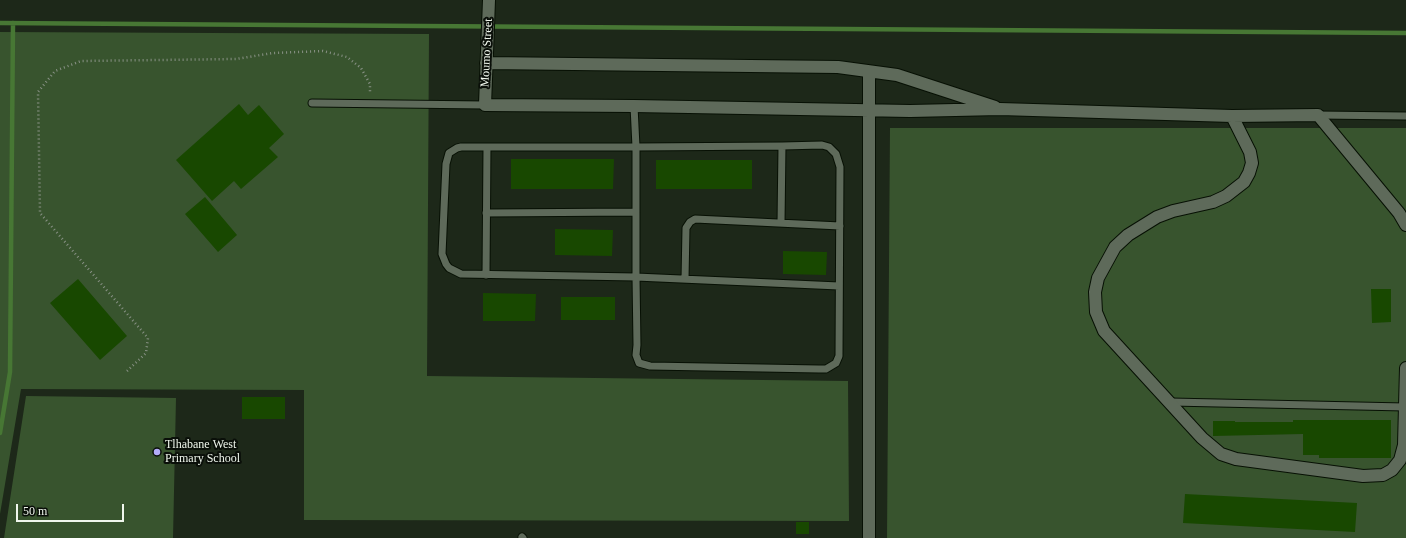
<!DOCTYPE html>
<html>
<head>
<meta charset="utf-8">
<style>
  body { margin:0 }
  #map { position:relative; width:1406px; height:538px; overflow:hidden; background:#1d2819; font-family:Georgia,serif }
  canvas { display:block }
  .scale { position:absolute; left:16px; top:504px; width:108px; height:18px; box-sizing:border-box; border:2px solid #f0f7ed; border-top:0; padding-left:5px; font-size:12px; line-height:14px; white-space:nowrap; color:#f0f7ed; -webkit-text-stroke:3px #0a0f09; paint-order:stroke }
</style>
</head>
<body>
<div id="map">
<canvas width="1406" height="538"></canvas>
<div class="scale">50 m</div>
</div>
<script>
const g = document.querySelector('canvas').getContext('2d');
g.lineJoin = 'round';
function fill(path, color) {
  g.fillStyle = color;
  g.fill(path, 'evenodd');
}
function shape(rows) {
  const path = new Path2D();
  for (const r of rows) {
    path.moveTo(r[0], r[1]);
    for (let i = 2; i < r.length; i += 2) path.lineTo(r[i], r[i + 1]);
  }
  return path;
}
function stroke(path, color, width, dash) {
  g.strokeStyle = color;
  g.lineWidth = width;
  g.lineCap = dash ? 'butt' : 'round';
  g.setLineDash(dash || []);
  g.stroke(path);
}
function label(font, color, halo, rows, align = 'center') {
  g.font = font + ' Georgia,serif';
  g.lineWidth = 4;
  g.setLineDash([]);
  g.textBaseline = 'middle';
  g.strokeStyle = halo;
  g.fillStyle = color;
  for (const [text, x, y, turn = 0] of rows) {
    g.save();
    g.translate(x, y);
    g.rotate((+turn || 0) * Math.PI / 180);
    g.textAlign = isNaN(turn) ? turn : align;
    if (halo) g.strokeText(text, 0, 0);
    g.fillText(text, 0, 0);
    g.restore();
  }
}
fill(shape([
  [0,32,429,34,427,376,848,381,849,521,304,520,304,390,21,389,0,514],
  [890,128,1406,128,1406,538,887,538],
  [26,396,176,398,173,538,4,538]
]), '#38542e');
stroke(shape([
  [0,23,1406,33],
  [0,433,10,372,13,23]
]), '#477734', 4.5);
fill(shape([
  [239,104,248,115,259,105,284,134,269,148,278,157,241,189,234,181,212,201,176,160],
  [511,159,614,159,613,189,511,189],
  [656,160,752,160,752,189,656,189],
  [205,197,237,235,218,252,185,214],
  [555,229,613,230,612,256,555,255],
  [783,251,827,252,826,275,783,274],
  [78,279,127,336,100,360,50,303],
  [1371,289,1391,289,1391,322,1372,323],
  [483,293,536,294,535,321,483,321],
  [561,297,615,297,615,320,561,320],
  [242,397,285,397,285,419,242,419],
  [1293,420,1391,420,1391,458,1319,458,1319,455,1303,455,1303,434,1213,436,1213,421,1235,421,1235,422,1293,422],
  [1185,494,1357,503,1355,532,1183,523],
  [796,522,809,522,809,534,796,534]
]), '#184800');
const lane = shape([
  [312,103,485,105],
  [634,106,636,147,636,277,637,345,636,355,639,363,650,366,819,369,826,369,836,363,839,356,840,167,836,154,829,147,822,145,782,146,636,147,461,147,457,148,449,153,446,164,442,254,446,264,449,268,461,274,636,277,839,286],
  [1318,115,1406,116],
  [486,213,636,212],
  [781,223,782,146],
  [486,275,487,147],
  [685,279,686,228,690,222,695,219,840,226],
  [1171,402,1405,407],
  [522,537,523,538]
]);
const street = shape([
  [489,0,485,105,634,106,910,111,1000,109,1232,116,1318,115,1399,213,1406,225],
  [486,63,838,67,897,75,995,107],
  [869,72,869,538],
  [1232,116,1250,152,1252,163,1249,173,1244,182,1226,196,1213,202,1173,211,1157,217,1128,235,1115,247,1098,278,1095,292,1096,312,1104,331,1202,438,1221,454,1236,459,1363,476,1383,475,1392,470,1400,460,1404,445,1406,368]
]);
stroke(lane, '#071004', 9);
stroke(street, '#071004', 14);
stroke(shape([
  [127,371,146,353,148,338,40,213,38,92,55,71,81,61,236,59,273,53,323,51,347,57,361,68,370,84,370,94]
]), '#899286', 2.5, [1, 3]);
stroke(lane, '#5e6a5a', 7);
stroke(street, '#5e6a5a', 12);
for (const [x, y, r, color] of [
  [157,452,4,"#b3acf9"]
]) {
  const dot = new Path2D();
  dot.arc(x, y, r, 0, 2 * Math.PI);
  g.fillStyle = color;
  g.fill(dot);
  stroke(dot, '#0a0f09', 1.5);
}
label('12px', '#f0f7ed', '#0a0f09', [
  ["Moumo Street",487,53,-87]
]);
label('12px', '#f0f7ed', '#0a0f09', [
  ["Tlhabane West",165,445],
  ["Primary School",165,459]
], 'left');
</script>
</body>
</html>
